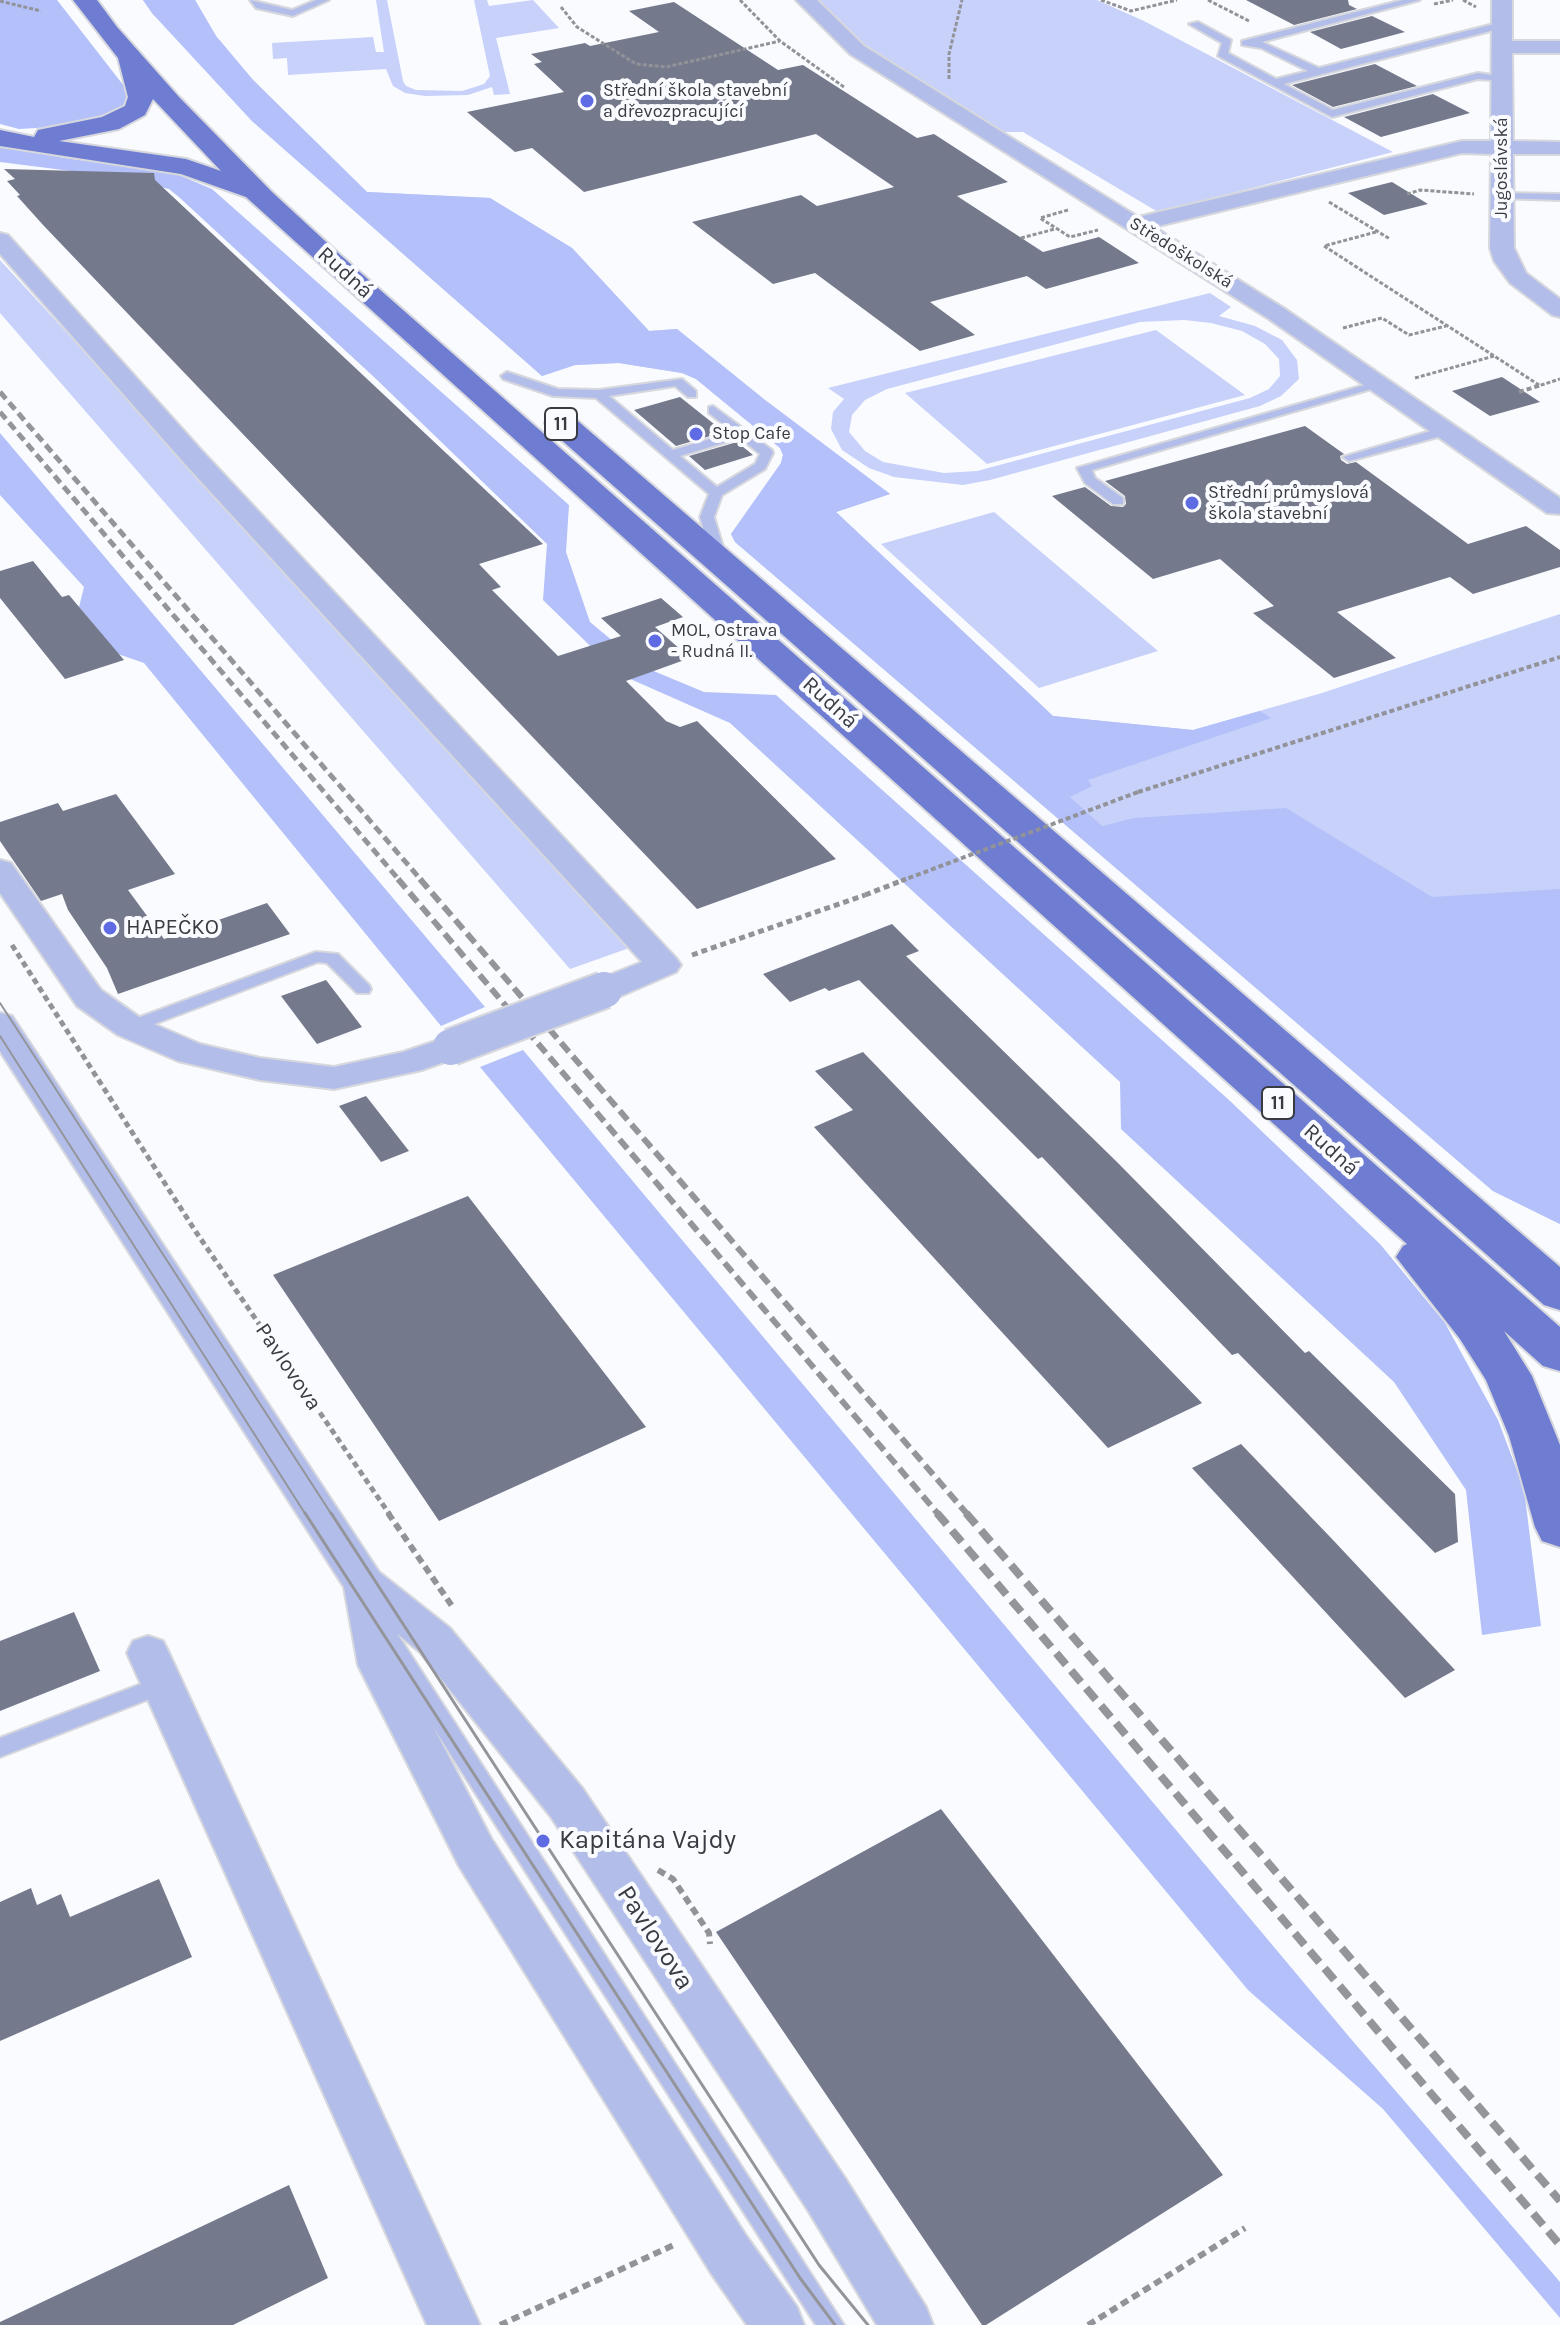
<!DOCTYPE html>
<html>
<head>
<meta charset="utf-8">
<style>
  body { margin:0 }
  canvas { display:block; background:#f9fbff }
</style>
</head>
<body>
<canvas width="1560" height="2325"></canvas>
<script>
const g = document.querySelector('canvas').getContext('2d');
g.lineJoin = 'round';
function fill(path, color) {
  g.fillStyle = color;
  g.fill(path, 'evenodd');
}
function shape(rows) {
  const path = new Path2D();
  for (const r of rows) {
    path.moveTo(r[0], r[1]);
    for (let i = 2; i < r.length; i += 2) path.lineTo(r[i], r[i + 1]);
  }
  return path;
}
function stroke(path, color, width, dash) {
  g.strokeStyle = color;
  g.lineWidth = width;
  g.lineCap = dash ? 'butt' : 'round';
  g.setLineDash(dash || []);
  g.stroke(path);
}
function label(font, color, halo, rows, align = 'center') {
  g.font = font + ' Karla,sans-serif';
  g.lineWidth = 8;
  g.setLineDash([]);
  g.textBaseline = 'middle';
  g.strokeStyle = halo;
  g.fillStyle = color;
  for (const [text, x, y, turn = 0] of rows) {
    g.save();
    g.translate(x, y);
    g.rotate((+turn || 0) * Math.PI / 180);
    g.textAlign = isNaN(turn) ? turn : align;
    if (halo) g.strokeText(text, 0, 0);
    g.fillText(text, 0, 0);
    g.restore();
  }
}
fill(shape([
  [143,0,195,0,216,36,253,80,367,192,490,198,572,248,649,331,677,329,765,400,890,494,836,512,1053,716,1193,730,1322,693,1560,614,1560,1224,1493,1191,735,542,731,534,781,463,783,455,780,448,696,379,682,373,619,363,575,365,542,376,252,121,152,13],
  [376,0,387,0,403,81,406,86,416,90,462,91,484,84,490,76,474,0,487,0,489,6,533,0,559,28,496,38,510,94,494,95,492,87,468,95,425,96,405,93,393,86,386,69,288,75,287,58,273,59,272,43,373,37,376,52,384,52],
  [819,0,1097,0,1144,21,1393,152,1158,212,1023,132,1000,132,862,47],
  [0,260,632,947,570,969,0,313],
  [1210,293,1231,307,1219,316,1255,326,1282,340,1297,360,1299,379,1281,396,1260,406,990,480,963,485,894,477,869,468,842,450,831,429,833,412,844,399,828,388],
  [1184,320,1211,323,1242,331,1265,344,1279,359,1280,376,1269,389,1250,398,977,471,944,473,883,462,865,451,849,432,852,415,865,400,887,389,1140,322],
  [1156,330,1245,395,987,464,905,393],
  [994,512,1158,651,1039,688,881,544]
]), '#c8d1fa');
fill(shape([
  [0,0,57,0,131,95,116,115,71,126,19,129,0,124],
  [143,0,195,0,216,36,253,80,367,192,490,198,572,248,649,331,677,329,765,400,890,494,836,512,1053,716,1193,730,1260,711,1271,718,1088,780,1092,786,1070,797,1102,826,1134,818,1286,808,1432,897,1560,889,1560,1224,1493,1191,735,542,731,534,781,463,783,455,780,448,696,379,682,373,619,363,575,365,542,376,252,121,152,13],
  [0,145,64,158,169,171,212,189,569,505,566,552,590,622,644,667,704,692,776,695,1229,1100,1380,1244,1445,1323,1498,1420,1524,1489,1541,1626,1482,1635,1466,1490,1394,1382,1121,1129,1120,1082,730,723,619,674,543,600,547,544,375,378,180,198,169,189,119,177,0,162],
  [0,433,485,1007,441,1026,144,663,118,654,79,607,84,587,0,495],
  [523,1050,1351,2039,1560,2282,1560,2318,1383,2109,1248,1990,480,1067]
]), '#b3c0f9');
fill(shape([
  [1246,0,1348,0,1349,5,1357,9,1294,25],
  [674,2,778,70,803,65,917,138,934,134,1008,182,957,196,1043,252,1099,237,1139,263,1046,289,1027,276,930,302,975,335,920,351,815,273,773,284,692,222,801,195,817,206,894,187,816,134,584,192,532,148,515,152,467,112,564,92,534,64,542,62,531,54,585,43,590,46,659,32,629,11],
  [1372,16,1405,32,1341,49,1310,32],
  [1375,64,1417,86,1333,107,1292,85],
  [1433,94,1470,113,1381,137,1344,117],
  [4,169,154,173,155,180,543,544,479,564,501,587,492,590,558,656,621,636,601,618,661,598,683,617,655,627,690,658,626,681,666,721,680,727,697,721,836,859,697,909,44,226,17,196,20,195,7,181,15,179],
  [1392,182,1428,204,1384,215,1348,193],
  [1502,377,1540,402,1490,416,1452,391],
  [680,397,724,432,676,446,634,410],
  [1305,426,1344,454,1340,456,1341,460,1347,464,1356,462,1468,544,1526,526,1560,550,1560,567,1473,594,1450,577,1337,612,1396,658,1334,678,1253,613,1274,606,1220,559,1153,579,1052,496,1085,487,1111,506,1123,507,1126,504,1125,496,1105,481],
  [737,442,753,455,705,470,689,456],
  [33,561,62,597,69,595,124,660,65,679,0,598,0,571],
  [116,794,175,874,128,890,164,939,267,903,290,934,118,994,107,968,68,910,62,894,41,901,0,841,0,822,58,803,63,811],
  [892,924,919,951,906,956,1118,1163,1305,1353,1309,1351,1455,1494,1458,1542,1435,1553,1238,1353,1232,1355,1042,1157,1038,1159,859,980,829,991,825,988,790,1002,763,974],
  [326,980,362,1027,317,1044,281,996],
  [863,1052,991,1185,1202,1403,1108,1448,814,1127,853,1110,815,1071],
  [366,1096,409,1151,381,1162,339,1106],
  [468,1196,646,1427,439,1521,273,1275],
  [1241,1444,1333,1540,1455,1670,1405,1698,1192,1468],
  [74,1612,100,1671,0,1711,0,1641],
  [941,1809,1223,2175,986,2325,982,2325,716,1932],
  [159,1879,192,1957,0,2041,0,1902,31,1888,37,1905,61,1894,70,1917],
  [289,2185,328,2278,233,2325,0,2325,0,2322]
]), '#75798c');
const service = shape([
  [250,0,292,10,316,0,329,0,293,16,256,8,250,0],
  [1403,0,1420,0,1262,42,1319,68,1502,22,1507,25,1506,27,1284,84,1333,110,1478,73,1506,77,1506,81,1478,79,1332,117,1218,56,1222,43,1189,24,1198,22,1231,40,1228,53,1276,79,1308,71,1261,48,1242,45,1242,41,1403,0],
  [1502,193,1560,194,1560,200,1498,198,1498,194,1502,193],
  [507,372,558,389,599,390,682,379,696,391,696,397,688,397,675,386,609,396,673,450,733,432,709,413,709,407,713,406,772,450,773,453,765,469,722,495,714,517,727,560,725,563,715,563,713,560,700,517,709,494,596,398,553,396,503,379,501,376,507,372],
  [740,438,760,454,755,464,717,487,680,456,740,438],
  [1375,382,1385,385,1092,470,1095,478,1123,498,1123,504,1113,504,1085,483,1077,468,1375,382],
  [1444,427,1449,428,1449,434,1349,461,1343,457,1444,427],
  [316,952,338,954,369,985,371,989,369,993,357,993,327,963,318,962,136,1031,124,1031,121,1027,124,1023,316,952],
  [388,1629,396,1632,844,2325,816,2325,380,1644,377,1638,380,1632,388,1629],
  [162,1676,170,1679,173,1685,170,1691,0,1757,0,1738,162,1676]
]);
const minor = shape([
  [796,0,817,0,864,46,1138,217,1462,141,1491,141,1492,0,1512,0,1512,41,1560,41,1560,53,1512,53,1513,141,1560,142,1560,154,1513,154,1514,248,1526,273,1560,299,1560,317,1552,315,1510,283,1494,261,1490,248,1491,154,1462,153,1154,227,1285,309,1560,498,1560,514,1547,513,1269,319,850,54,796,0],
  [0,233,8,235,204,453,676,958,681,965,676,972,616,998,604,1001,592,998,587,990,592,982,642,962,186,465,0,254,0,233],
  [0,860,11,863,101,990,142,1019,200,1044,260,1058,334,1067,403,1052,451,1036,463,1039,468,1047,463,1055,422,1070,334,1089,260,1080,178,1061,118,1035,77,1006,0,893,0,860],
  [0,1013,12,1016,379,1572,450,1628,583,1789,845,2178,926,2307,933,2325,877,2325,809,2212,551,1817,420,1652,395,1632,401,1665,491,1838,747,2237,797,2307,804,2325,747,2325,711,2273,459,1866,358,1665,344,1587,0,1051,0,1013],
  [148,1636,163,1641,169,1653,480,2325,427,2325,127,1653,133,1641,148,1636]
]);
const trunk = shape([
  [73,0,97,0,117,27,179,97,272,192,337,252,1560,1327,1560,1371,1543,1366,1504,1331,1532,1376,1560,1445,1560,1547,1542,1541,1535,1527,1509,1436,1486,1380,1460,1339,1396,1257,1403,1246,1407,1244,246,197,181,174,0,146,0,130,34,137,38,130,102,117,125,106,128,97,118,58,73,0],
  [153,99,221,171,186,159,59,141,119,129,145,115,153,99],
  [561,414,572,416,1560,1267,1560,1310,1544,1305,550,430,545,423,550,416,561,414]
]);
stroke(service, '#d6d8dd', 4);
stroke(minor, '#d6d8dd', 4);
stroke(trunk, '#d6d8dd', 4);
stroke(shape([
  [740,0,780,41,844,87],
  [1101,0,1131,11,1177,0],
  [1208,0,1249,21],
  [1463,0,1476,7],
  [0,1,41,11],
  [1434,4,1453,0],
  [561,7,577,27,636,64,666,67,780,41],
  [949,79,949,54,962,0],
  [1407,194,1420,190,1474,194],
  [1329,202,1390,239],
  [1068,210,1040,218,1070,237,1098,230],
  [1376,232,1324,246,1539,385],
  [1021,238,1055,229],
  [1343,328,1382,318,1409,335,1446,326],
  [1415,378,1494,356],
  [1535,387,1560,379]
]), '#919399', 3, [4, 2]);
stroke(shape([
  [1519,392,1541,385],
  [1138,792,1560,657]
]), '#919399', 4, [5, 3]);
stroke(shape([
  [12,945,196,1232,390,1515],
  [692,955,865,895]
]), '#919399', 5, [6, 4]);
stroke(shape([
  [388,1513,452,1606],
  [658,1870,673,1879,709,1933,710,1944],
  [500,2325,676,2244],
  [1088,2325,1245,2228]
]), '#919399', 6, [8, 5]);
fill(service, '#b3bde9');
fill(minor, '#b3bde9');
fill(trunk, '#6e7cd2');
stroke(shape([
  [0,1003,332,1515],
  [0,1036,306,1515]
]), '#93959b', 2);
stroke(shape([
  [305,1513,800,2278,835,2325],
  [331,1513,819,2265,868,2325]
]), '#93959b', 3);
stroke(shape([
  [0,392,422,881],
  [0,412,400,881]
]), '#93959b', 5, [9, 5]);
stroke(shape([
  [398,879,939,1515],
  [420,879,968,1515]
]), '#93959b', 6, [12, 6]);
stroke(shape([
  [937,1513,1560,2245],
  [966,1513,1560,2201]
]), '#93959b', 8, [15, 8]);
const minorBridge = shape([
  [451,1047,604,990]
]);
stroke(minorBridge, '#d6d8dd', 40, []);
stroke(shape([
  [901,881,1138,792]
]), '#919399', 4, [5, 3]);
stroke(shape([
  [865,895,906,879]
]), '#919399', 5, [6, 4]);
stroke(minorBridge, '#b3bde9', 36);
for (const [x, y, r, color] of [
  [587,101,8,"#5f6be3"],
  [696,434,8,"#5f6be3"],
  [1192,503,8,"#5f6be3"],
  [655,641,8,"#5f6be3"],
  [110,928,8,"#5f6be3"],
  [543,1841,8,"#5f6be3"]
]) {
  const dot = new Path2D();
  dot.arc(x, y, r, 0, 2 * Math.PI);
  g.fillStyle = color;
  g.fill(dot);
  stroke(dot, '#f9fbff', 3);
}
label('18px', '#393b43', '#f9fbff', [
  ["Střední škola stavební",603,91],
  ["a dřevozpracující",603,112],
  ["Stop Cafe",712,434],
  ["Střední průmyslová",1208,493],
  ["škola stavební",1208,514],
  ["MOL, Ostrava",671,631],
  ["- Rudná II.",671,652]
], 'left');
label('18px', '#393b43', '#f9fbff', [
  ["Jugoslávská",1502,168,-90],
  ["Středoškolská",1181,253,32]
]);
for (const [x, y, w] of [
  [561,424,32],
  [1278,1103,32]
]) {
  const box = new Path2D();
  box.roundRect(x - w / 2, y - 16, w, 32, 6);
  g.fillStyle = '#f9fbff';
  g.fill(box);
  stroke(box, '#393b43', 2);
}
label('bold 20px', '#393b43', null, [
  ["11",561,424],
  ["11",1278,1103]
]);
label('22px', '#393b43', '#f9fbff', [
  ["Rudná",345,273,42],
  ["Rudná",830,703,42],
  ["Rudná",1331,1150,42],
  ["Pavlovova",288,1367,56]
]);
label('22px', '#393b43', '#f9fbff', [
  ["HAPEČKO",126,928]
], 'left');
label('26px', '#393b43', '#f9fbff', [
  ["Kapitána Vajdy",559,1841]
], 'left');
label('26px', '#393b43', '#f9fbff', [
  ["Pavlovova",655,1938,57]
]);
</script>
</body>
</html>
